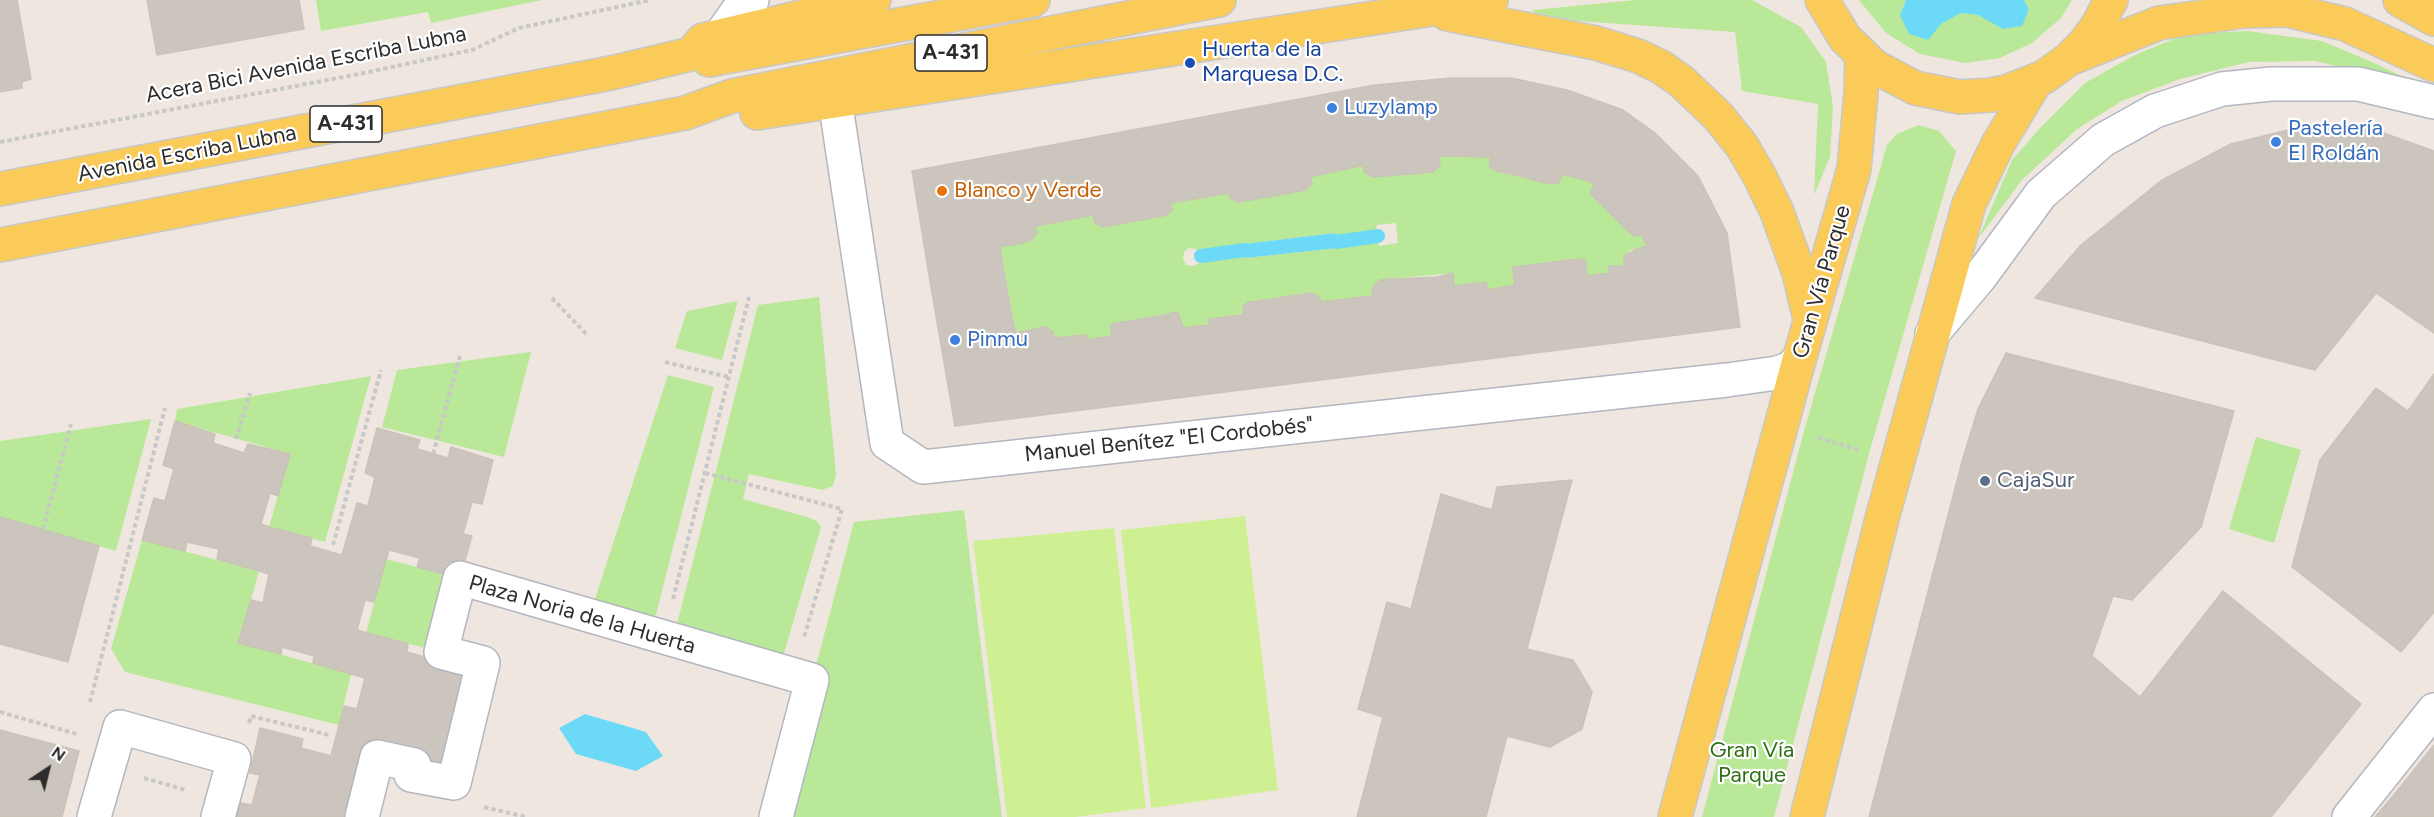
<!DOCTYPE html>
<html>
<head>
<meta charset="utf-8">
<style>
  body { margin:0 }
  #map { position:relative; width:2434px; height:817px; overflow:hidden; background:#efe7df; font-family:Figtree,sans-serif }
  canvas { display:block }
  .north { position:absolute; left:18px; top:739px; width:60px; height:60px; -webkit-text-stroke:4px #fff; paint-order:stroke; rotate:35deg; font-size:16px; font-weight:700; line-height:24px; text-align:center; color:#2d2d2d }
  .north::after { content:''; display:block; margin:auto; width:21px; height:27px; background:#2d2d2d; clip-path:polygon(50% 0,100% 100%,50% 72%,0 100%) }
</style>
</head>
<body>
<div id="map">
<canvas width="2434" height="817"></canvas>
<div class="north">N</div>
</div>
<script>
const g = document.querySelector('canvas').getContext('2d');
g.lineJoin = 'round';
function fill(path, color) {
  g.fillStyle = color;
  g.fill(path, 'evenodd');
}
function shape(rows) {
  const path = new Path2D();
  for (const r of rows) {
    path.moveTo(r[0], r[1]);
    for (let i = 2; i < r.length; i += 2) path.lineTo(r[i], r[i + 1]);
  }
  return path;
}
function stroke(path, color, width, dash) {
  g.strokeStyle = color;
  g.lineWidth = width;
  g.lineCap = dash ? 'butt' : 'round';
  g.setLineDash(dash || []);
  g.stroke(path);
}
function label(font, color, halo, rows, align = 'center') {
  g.font = font + ' Figtree,sans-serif';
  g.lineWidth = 4.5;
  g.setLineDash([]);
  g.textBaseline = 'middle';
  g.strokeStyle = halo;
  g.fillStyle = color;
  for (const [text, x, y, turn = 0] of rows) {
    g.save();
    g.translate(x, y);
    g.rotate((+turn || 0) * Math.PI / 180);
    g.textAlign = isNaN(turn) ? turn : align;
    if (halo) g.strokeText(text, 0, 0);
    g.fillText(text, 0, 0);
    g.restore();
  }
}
fill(shape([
  [316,0,542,0,431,23,428,12,321,31],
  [1636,0,1752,0,1801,27,1826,62,1833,106,1830,157,1814,195,1818,104,1742,91,1735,32,1535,18,1533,10],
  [1859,0,1906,0,1900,15,1941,24,1961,13,1978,14,2003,29,2029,9,2024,0,2072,0,2061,18,2032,43,2000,58,1965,63,1920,54,1886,33],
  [2247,31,2322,41,2372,62,2420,85,2315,61,2249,62,2180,79,2122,101,2077,129,2022,180,1978,239,2012,160,2042,126,2085,83,2135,55,2186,34],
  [1919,125,1939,131,1956,151,1870,450,1774,817,1702,817,1804,431,1887,145,1897,134],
  [1439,156,1491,157,1490,166,1496,171,1551,184,1559,183,1562,174,1588,181,1594,185,1590,194,1634,236,1642,235,1647,246,1631,250,1624,256,1624,266,1609,266,1609,273,1587,276,1585,260,1513,267,1515,285,1488,290,1485,282,1454,286,1453,273,1380,280,1372,296,1320,302,1320,297,1311,293,1248,302,1243,307,1243,315,1209,325,1183,328,1178,312,1112,324,1112,336,1087,340,1086,335,1054,338,1053,332,1045,327,1016,333,1000,247,1031,240,1037,233,1035,226,1093,215,1095,223,1103,227,1167,215,1172,210,1170,203,1229,193,1231,198,1239,202,1305,191,1312,184,1310,177,1363,165,1364,172,1373,177,1432,172,1440,166],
  [1396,223,1398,243,1379,246,1376,225],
  [1335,233,1337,248,1246,258,1245,244],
  [1189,248,1196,249,1200,256,1199,263,1193,266,1186,265,1183,259,1184,252],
  [819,297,836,474,833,486,822,490,749,474,743,499,807,517,817,521,821,527,783,657,676,628,758,305],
  [738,301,722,360,675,348,687,311],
  [531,352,504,457,382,427,397,370],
  [668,375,714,387,653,626,592,608],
  [371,376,325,542,269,527,290,454,175,421,177,409],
  [151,419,116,551,0,517,0,441],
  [2256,437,2301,450,2274,543,2229,529],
  [964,510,1002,817,776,817,854,522],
  [142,540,259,571,239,643,351,674,339,725,125,672,111,649],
  [386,559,460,578,441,652,366,633]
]), '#b8e898');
fill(shape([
  [1245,516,1278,790,1151,808,1121,530],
  [1114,528,1146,808,1075,817,1007,817,973,541]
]), '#cef093');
fill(shape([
  [1906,0,2024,0,2029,9,2022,26,2003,29,1978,15,1961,13,1941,24,1928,40,1909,34,1900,15],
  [1335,233,1337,248,1246,258,1244,244],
  [585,714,646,732,663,756,636,771,576,754,559,728]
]), '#6cdaf6');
stroke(shape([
  [1336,242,1378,236],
  [1201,256,1245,250]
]), '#6cdaf6', 14);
const building = shape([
  [0,0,17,0,31,79,22,82,22,88,0,92,0,0],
  [147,0,299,0,304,29,157,55,147,0],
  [1451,78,1511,78,1567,90,1623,110,1655,133,1698,176,1727,233,1740,327,1646,339,1641,290,1671,286,1673,270,1688,264,1676,238,1647,246,1642,235,1634,236,1625,228,1651,203,1623,177,1599,202,1590,193,1594,185,1588,181,1562,174,1559,183,1545,183,1553,148,1517,137,1508,173,1496,171,1489,166,1491,157,1439,156,1440,166,1433,172,1423,173,1418,129,1381,135,1385,176,1373,177,1364,172,1363,165,1310,177,1312,184,1305,190,1290,193,1281,155,1243,165,1251,200,1239,202,1230,198,1229,193,1170,203,1172,210,1167,215,1152,218,1145,180,1105,188,1113,225,1103,227,1095,223,1093,215,1035,226,1037,233,1031,240,1023,243,1017,213,978,222,982,259,928,269,912,171,1375,85,1451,78],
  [2308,125,2375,130,2434,151,2434,333,2376,293,2315,370,2035,298,2081,245,2162,180,2231,144,2308,125],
  [1418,129,1423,173,1385,176,1381,135,1418,129],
  [1517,137,1553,148,1545,183,1508,173,1517,137],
  [1281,155,1290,193,1251,200,1243,165,1281,155],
  [1623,177,1651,203,1625,228,1599,202,1623,177],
  [1145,180,1152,218,1113,225,1105,188,1145,180],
  [1017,213,1023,243,1000,247,1001,256,982,259,978,222,1017,213],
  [1676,238,1688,264,1673,270,1671,286,1641,290,1637,249,1676,238],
  [1637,249,1646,339,955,426,928,269,1001,256,1013,321,992,325,997,362,1040,356,1035,329,1045,327,1053,332,1054,338,1086,335,1087,340,1112,336,1111,324,1129,321,1134,353,1172,349,1165,315,1178,312,1183,328,1209,325,1209,319,1243,315,1243,307,1248,302,1258,301,1263,335,1302,330,1298,295,1312,293,1320,297,1320,302,1372,296,1373,287,1380,280,1396,279,1401,314,1440,310,1437,277,1453,273,1454,286,1486,282,1488,290,1515,285,1512,267,1530,265,1536,299,1573,295,1570,260,1585,259,1587,276,1609,273,1609,266,1624,266,1624,256,1637,249],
  [1570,260,1573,295,1536,299,1530,265,1570,260],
  [1437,277,1440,310,1401,314,1396,279,1437,277],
  [1298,295,1302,330,1263,335,1258,301,1298,295],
  [1165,315,1172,349,1134,353,1129,321,1165,315],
  [1013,321,1016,333,1035,329,1040,356,997,362,992,325,1013,321],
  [2006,353,2234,411,2201,527,2132,600,2113,596,2092,656,2140,697,2223,591,2361,704,2271,817,1869,817,1963,458,1978,409,2006,353],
  [2434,374,2434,612,2401,652,2292,567,2320,460,2376,388,2408,411,2434,374],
  [175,421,215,434,213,443,244,453,248,444,290,454,278,496,270,493,261,524,269,527,259,571,217,559,219,549,187,542,185,551,142,540,154,498,165,501,174,469,163,465,175,421],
  [186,477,254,495,248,515,181,498,186,477],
  [377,428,420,440,417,449,448,458,451,447,493,460,482,504,472,502,463,534,472,536,460,578,417,567,420,558,389,550,374,602,365,600,357,630,408,644,407,652,439,661,483,663,454,783,377,757,351,817,237,817,241,803,252,805,260,775,250,773,260,728,303,739,301,748,331,756,344,706,357,709,365,678,313,663,314,656,282,647,281,654,238,643,251,600,263,603,269,574,259,571,269,527,312,538,310,546,342,555,357,503,368,506,375,477,365,473,377,428],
  [186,477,254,495,248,515,181,498,186,477],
  [1572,480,1527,649,1573,660,1592,692,1582,729,1550,747,1507,736,1486,817,1357,817,1383,717,1358,709,1387,602,1411,609,1441,494,1492,510,1497,487,1572,480],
  [0,517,99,546,68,662,0,644,0,517],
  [0,730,79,751,62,817,0,817,0,730],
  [2434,745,2434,817,2420,817,2393,796,2434,745],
  [2393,796,2420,817,2375,817,2393,796]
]);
fill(building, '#cbc5bd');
stroke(building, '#cbc3b8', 1.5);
const minor = shape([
  [720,36,741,6,752,0],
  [835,100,887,443,923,467,1727,380,1777,373,1789,369,1799,360],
  [1932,334,1980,277,2041,194,2103,140,2155,111,2222,89,2271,84,2358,84,2434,102],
  [94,817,120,727,234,759,218,817],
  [362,817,377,757,414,765,411,775,454,783,483,663,441,652,460,578,812,680,776,817],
  [2349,817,2434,710]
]);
const major = shape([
  [1822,0,1845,38,1874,66,1915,88,1960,97,1991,95,2006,92,2044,77,2069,59,2085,43,2098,25,2111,0],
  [2400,0,2434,19],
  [1447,14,1596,43,1638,56,1661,67,1681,81,1718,116,1742,146,1759,175,1777,212,1799,273,1810,319],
  [2069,59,2159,23,2245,11,2287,10,2345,24,2434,65],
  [709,60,1033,0],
  [757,113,1491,0],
  [0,189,611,73,691,54,703,40,874,0],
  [0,245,685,113,732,96,1219,0],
  [1675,817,1799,360,1854,169,1861,93,1862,56],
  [1807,817,1883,515,1969,204,1998,144,2036,81]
]);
stroke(minor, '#b3b6c1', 36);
stroke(major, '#c8c8c8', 36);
stroke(shape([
  [0,142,354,75,472,50,519,28,650,0],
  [552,298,588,336],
  [665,362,729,377],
  [1818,438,1860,450],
  [236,439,250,393],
  [433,454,460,356],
  [705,473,842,509,804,637],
  [43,529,71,424],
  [333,545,381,370],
  [673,599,749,297],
  [90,702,165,408],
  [0,712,77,734],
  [249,723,251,716,329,735],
  [144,778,186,790],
  [484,807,526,817]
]), '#c8c8c8', 4, [4.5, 3]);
stroke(minor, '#fff', 33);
stroke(major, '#facb59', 33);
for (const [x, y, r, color] of [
  [1190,63,6,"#1a4fb4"],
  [1332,108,6,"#3f7fe0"],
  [2276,142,6,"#3f7fe0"],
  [942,191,6,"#e8710a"],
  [955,340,6,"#3f7fe0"],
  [1985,481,6,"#5c6f8a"]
]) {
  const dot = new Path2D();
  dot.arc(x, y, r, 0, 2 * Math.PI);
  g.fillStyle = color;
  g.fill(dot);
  stroke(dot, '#fff', 2);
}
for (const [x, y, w] of [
  [951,53,72],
  [346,124,72]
]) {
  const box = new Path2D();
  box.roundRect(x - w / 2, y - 18, w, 36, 4.5);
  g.fillStyle = '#fff';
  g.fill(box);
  stroke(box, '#2d2d2d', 1.5);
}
label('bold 21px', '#2d2d2d', null, [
  ["A-431",951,53],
  ["A-431",346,124]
]);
label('22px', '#164399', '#fff', [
  ["Huerta de la",1202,50],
  ["Marquesa D.C.",1202,75]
], 'left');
label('22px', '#2d2d2d', '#fff', [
  ["Acera Bici Avenida Escriba Lubna",306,65,-11],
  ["Avenida Escriba Lubna",187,154,-11],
  ["Gran Vía Parque",1822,282,-74],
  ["Manuel Benítez \"El Cordobés\"",1169,440,-6],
  ["Plaza Noria de la Huerta",582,615,16]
]);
label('22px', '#366cbe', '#fff', [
  ["Luzylamp",1344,108],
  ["Pastelería",2288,129],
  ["El Roldán",2288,154],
  ["Pinmu",967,340]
], 'left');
label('22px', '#c56008', '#fff', [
  ["Blanco y Verde",954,191]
], 'left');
label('22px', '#4e5e75', '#fff', [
  ["CajaSur",1997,481]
], 'left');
label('22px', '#2e7016', '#fff', [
  ["Gran Vía",1752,751],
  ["Parque",1752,776]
]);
</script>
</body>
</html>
